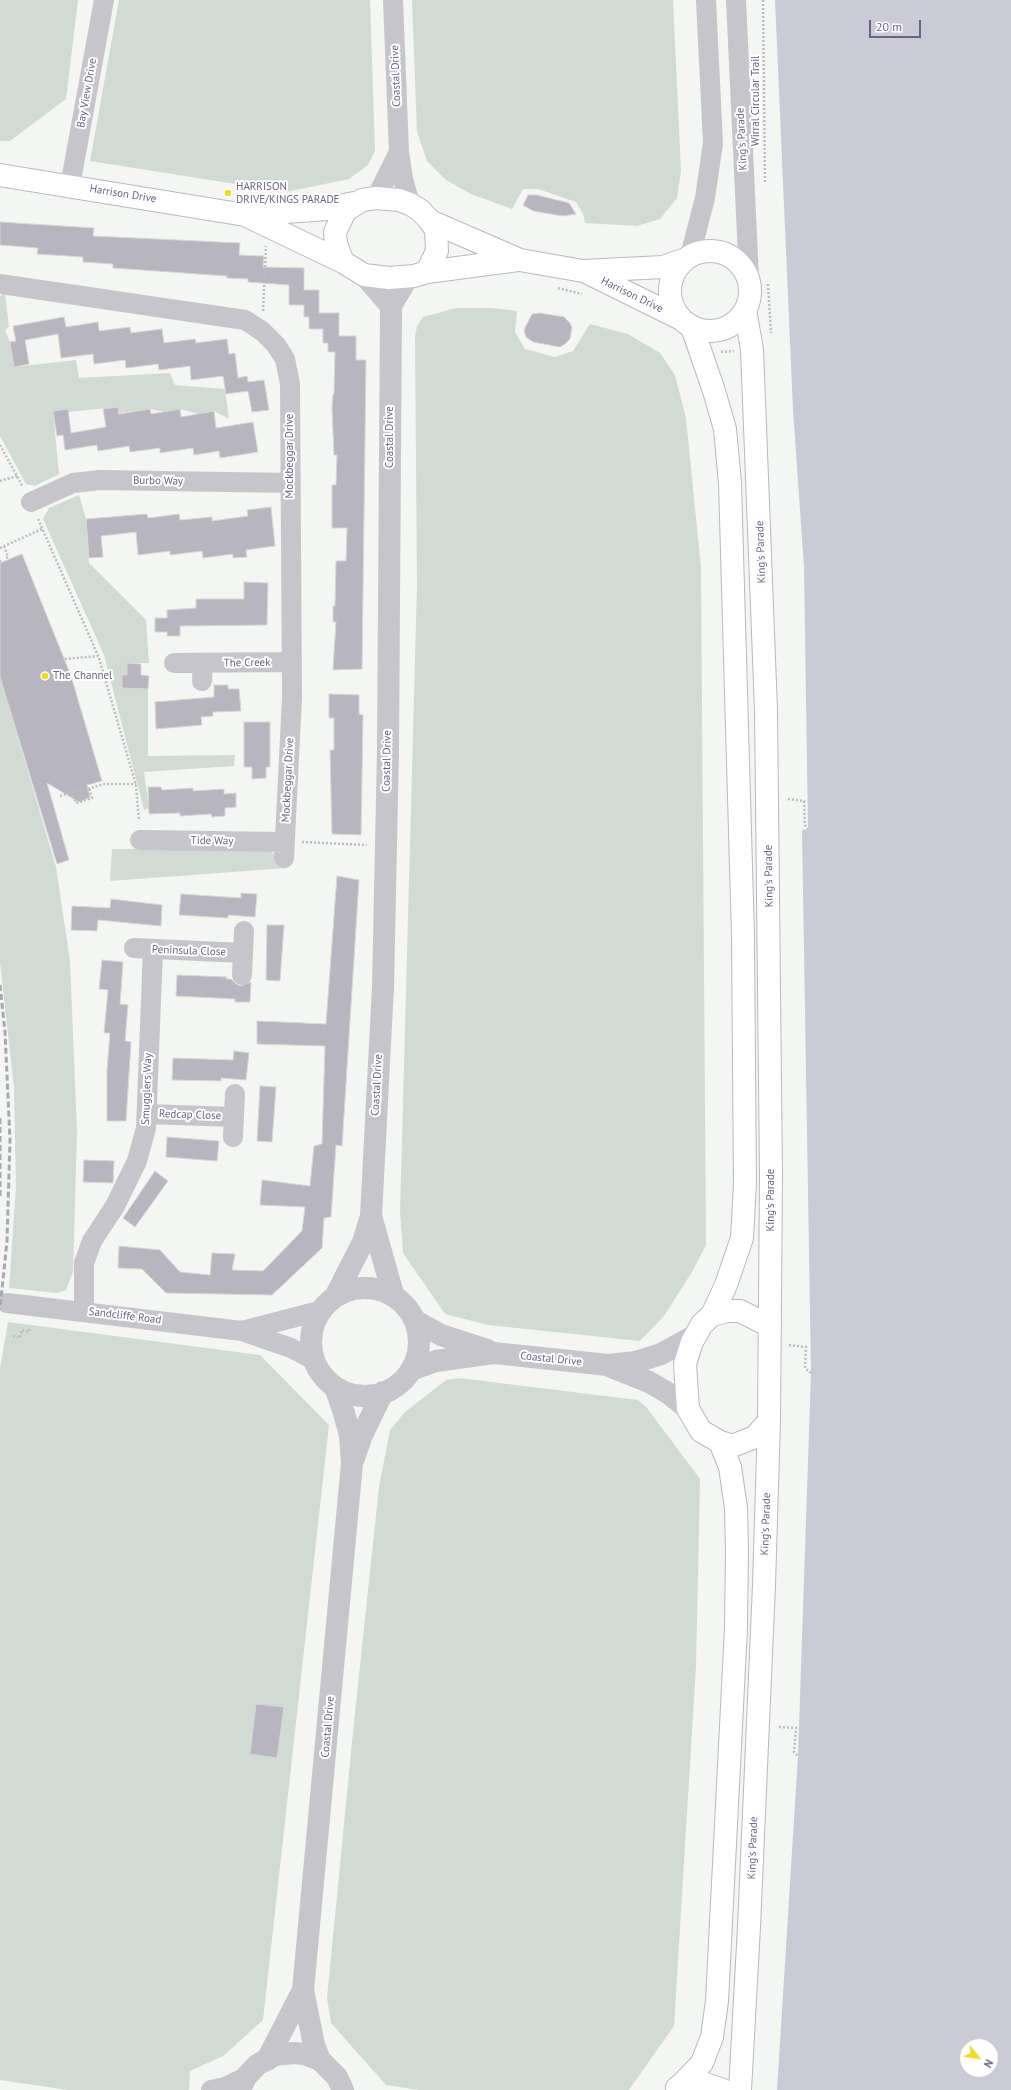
<!DOCTYPE html>
<html>
<head>
<meta charset="utf-8">
<style>
  body { margin:0 }
  #map { position:relative; width:1011px; height:2090px; overflow:hidden; background:#f3f6f2; font-family:"PT Sans",sans-serif }
  canvas { display:block }
  .north { position:absolute; left:959px; top:2038px; width:40px; height:40px; box-sizing:border-box; background:#fff; border:1px solid #c3c1ce; border-radius:50%; rotate:120deg; font-size:11px; font-weight:700; line-height:16px; text-align:center; color:#686385 }
  .north::after { content:''; display:block; margin:auto; width:14px; height:18px; background:#edde1b; clip-path:polygon(50% 0,100% 100%,50% 72%,0 100%) }
  .scale { position:absolute; left:869px; top:20px; width:52px; height:18px; box-sizing:border-box; border:2px solid #686385; border-top:0; padding-left:5px; font-size:12px; line-height:14px; white-space:nowrap; color:#686385; -webkit-text-stroke:3px #fff; paint-order:stroke }
</style>
</head>
<body>
<div id="map">
<canvas width="1011" height="2090"></canvas>
<div class="north">N</div>
<div class="scale">20 m</div>
</div>
<script>
const g = document.querySelector('canvas').getContext('2d');
g.lineJoin = 'round';
function fill(path, color) {
  g.fillStyle = color;
  g.fill(path, 'evenodd');
}
function shape(rows) {
  const path = new Path2D();
  for (const r of rows) {
    if (r.length === 3) {
      path.moveTo(r[0] + r[2], r[1]);
      path.arc(r[0], r[1], r[2], 0, 2 * Math.PI);
      continue;
    }
    path.moveTo(r[0], r[1]);
    for (let i = 2; i < r.length; i += 2) path.lineTo(r[i], r[i + 1]);
  }
  return path;
}
function stroke(path, color, width, dash) {
  g.strokeStyle = color;
  g.lineWidth = width;
  g.lineCap = dash ? 'butt' : 'round';
  g.setLineDash(dash || []);
  g.stroke(path);
}
function label(font, color, halo, rows, align = 'center') {
  g.font = font + ' "PT Sans",sans-serif';
  g.lineWidth = 4;
  g.setLineDash([]);
  g.textBaseline = 'middle';
  g.strokeStyle = halo;
  g.fillStyle = color;
  for (const [text, x, y, turn = 0] of rows) {
    g.save();
    g.translate(x, y);
    g.rotate((+turn || 0) * Math.PI / 180);
    g.textAlign = isNaN(turn) ? turn : align;
    if (halo) g.strokeText(text, 0, 0);
    g.fillText(text, 0, 0);
    g.restore();
  }
}
fill(shape([
  [0,0,78,0,66,99,10,141,0,141],
  [119,0,370,0,375,151,368,165,349,179,286,192,90,161],
  [412,0,673,0,681,171,677,198,660,219,637,226,585,223,583,214,576,202,538,189,523,189,512,209,471,194,446,180,427,161,417,132],
  [5,293,9,327,5,330,10,342,14,367,76,360,79,378,170,373,175,385,225,389,229,419,214,411,199,414,180,409,166,412,150,409,119,413,117,407,68,412,67,409,53,411,59,474,35,486,26,484,0,436,0,296],
  [456,308,491,308,517,311,515,332,525,349,555,357,573,351,590,324,628,334,660,353,675,375,686,418,701,568,706,1245,692,1272,664,1316,640,1341,488,1325,445,1314,403,1253,400,1212,417,586,415,337,417,326,423,317],
  [79,495,86,519,89,563,146,620,149,663,127,663,127,675,122,675,122,688,148,689,148,756,235,755,234,766,144,772,149,808,144,810,104,655,43,519,49,508],
  [0,677,56,867,70,961,77,1132,73,1272,66,1290,57,1293,9,1288,16,1187,14,1088,0,962],
  [112,849,269,849,287,868,110,881],
  [8,1322,260,1355,329,1425,263,2020,223,2056,190,2071,189,2090,68,2090,0,2080,0,1368],
  [459,1378,638,1400,647,1408,700,1479,696,1666,674,2026,629,2090,419,2090,386,2085,331,2023,327,1998,354,1722,379,1487,390,1430,405,1412,446,1380]
]), '#d1dbd4');
fill(shape([
  [775,0,1011,0,1011,2090,777,2090,798,1756,811,1373,802,830,808,829,804,567,793,410],
  [967,2046,991,2046,991,2070,967,2070]
]), '#cacbd6');
const building = shape([
  [528,195,537,195,569,203,576,214,563,216,533,211,523,205,528,195],
  [0,222,94,228,93,236,240,243,239,255,264,256,263,267,304,268,304,290,319,290,319,313,339,313,339,336,356,336,356,360,366,360,362,669,333,670,336,622,333,622,333,606,335,606,336,561,346,561,347,528,332,528,332,485,336,485,337,455,334,455,332,408,333,394,334,394,335,352,328,352,328,343,323,343,323,329,309,329,309,317,304,317,304,305,289,305,289,285,248,282,248,279,227,278,227,276,113,268,113,264,83,262,83,257,37,254,38,248,0,245,0,222],
  [540,313,564,317,570,323,572,328,570,339,565,344,560,347,533,342,526,337,524,330,532,314,540,313],
  [64,317,66,327,98,322,99,331,130,327,131,333,162,329,164,343,195,339,196,343,227,339,229,354,235,353,238,378,247,376,248,382,264,380,269,410,252,412,248,391,226,394,223,376,191,380,190,366,159,370,158,364,126,368,125,360,94,364,93,354,61,358,58,334,25,340,29,364,14,367,10,342,16,341,13,326,64,317],
  [118,407,119,414,150,409,151,414,180,409,181,417,214,411,216,428,253,422,258,452,220,458,219,451,194,455,193,448,160,453,160,448,130,452,129,446,98,451,97,445,65,450,63,435,57,436,53,411,68,409,71,433,106,427,103,409,118,407],
  [271,507,275,546,246,550,247,557,233,558,233,554,203,558,202,551,170,555,170,551,138,555,136,532,101,536,103,557,89,558,86,519,147,514,148,518,179,514,180,520,212,517,212,521,248,516,247,510,271,507],
  [22,554,71,676,102,781,87,785,90,797,79,802,47,783,69,860,57,864,0,677,0,563,22,554],
  [244,582,268,583,267,625,180,626,180,636,167,636,167,632,155,632,155,618,167,618,167,610,196,608,196,599,244,599,244,582],
  [127,663,141,664,141,675,149,676,148,689,122,688,122,675,127,675,127,663],
  [214,685,228,685,228,689,239,689,241,711,213,712,213,716,201,717,202,725,156,729,155,702,214,697,214,685],
  [329,694,359,695,359,714,363,715,361,835,332,834,330,750,334,750,334,718,329,718,329,694],
  [244,722,270,722,270,767,266,767,266,778,252,779,252,767,244,767,244,722],
  [148,787,161,787,162,790,193,788,193,791,224,789,224,794,236,793,236,807,225,808,225,816,212,817,211,814,180,816,180,813,149,814,148,787],
  [337,876,359,880,342,1146,336,1145,331,1217,324,1218,322,1248,272,1295,166,1293,142,1269,118,1268,119,1246,160,1250,180,1272,210,1275,212,1253,235,1254,232,1270,263,1271,302,1231,305,1207,260,1205,262,1180,310,1186,314,1146,322,1144,325,1046,257,1044,257,1021,326,1024,337,876],
  [241,893,257,894,255,917,228,915,228,918,179,915,181,894,241,898,241,893],
  [111,899,162,905,161,926,98,920,97,931,71,930,72,906,110,908,111,899],
  [267,925,284,925,280,981,266,980,267,925],
  [102,960,123,962,120,1004,128,1005,125,1041,131,1042,126,1121,107,1121,107,1070,110,1033,104,1033,108,990,99,989,102,960],
  [177,975,227,977,226,979,231,979,236,984,241,986,251,982,250,1002,235,1002,235,999,176,996,177,975],
  [234,1051,249,1053,246,1080,221,1078,221,1081,172,1080,173,1058,233,1060,234,1051],
  [260,1086,276,1087,272,1142,257,1141,260,1086],
  [167,1137,219,1141,217,1161,166,1157,167,1137],
  [84,1160,114,1161,113,1183,83,1182,84,1160],
  [155,1171,168,1181,135,1227,123,1218,155,1171],
  [256,1704,284,1707,277,1758,250,1754,256,1704]
]);
fill(building, '#b6b5c0');
stroke(building, '#d6d7d5', 1);
const primary = shape([
  [0,175,245,215,327,209,354,203],
  [376,198,399,200,410,204,420,210,430,221,436,230,437,251,427,272,414,276,389,278,364,275,343,262,336,244,335,232,345,211,362,200,376,198],
  [245,215,343,262],
  [430,221,520,260,583,271,663,267,683,260],
  [710,291,40],
  [584,271,681,319],
  [427,272,518,260],
  [692,327,714,391,725,429,730,483,743,936,745,1184,742,1238,726,1285,712,1315],
  [769,1421,755,1437,732,1446,720,1442,701,1431,688,1409,685,1364,692,1342,702,1324,712,1315,727,1311,740,1311,770,1326],
  [683,2083,702,2063,712,2037,717,2001,736,1628,737,1551,736,1508,730,1467,720,1442],
  [677,2088,683,2083,697,2081,723,2090],
  [740,2090,749,1927,764,1585,769,1421,771,1175,766,710,752,349,745,310]
]);
stroke(primary, '#b9b8c0', 24);
stroke(shape([
  [763,0,765,183],
  [768,284,771,333],
  [558,288,582,294],
  [263,311,266,246],
  [721,352,734,351],
  [0,445,23,487],
  [0,481,17,476],
  [38,519,99,658,136,785,139,821],
  [4,546,8,557,6,558],
  [0,548,42,529],
  [0,561,1,561],
  [50,665,64,659,98,656],
  [88,789,103,784,136,784],
  [72,792,76,803,92,798,89,788],
  [60,796,82,789],
  [788,799,804,801,805,825,808,829],
  [302,842,367,845],
  [13,1336,20,1338,22,1330,29,1332,30,1327],
  [789,1345,806,1347,805,1368,811,1373],
  [779,1727,796,1728,794,1752,798,1756]
]), '#bdbcc1', 2.5, [2, 2]);
stroke(shape([
  [393,0,399,152,403,179,410,204],
  [736,0,749,278],
  [70,186,104,0],
  [376,198,399,152],
  [690,256,705,198,713,143,706,0],
  [0,284,245,320,262,331,276,345,285,359,290,384,292,697,284,858],
  [31,502,73,483,100,480,290,483],
  [174,663,292,662],
  [202,681,203,663],
  [140,840,284,842],
  [134,948,243,953],
  [242,975,244,931],
  [147,1114,234,1117],
  [233,1137,235,1094],
  [7,1303,242,1331,291,1348,314,1360],
  [84,1311,84,1263,92,1241,115,1206,137,1161,146,1128,153,949],
  [242,1331,319,1311],
  [211,2090,225,2087,246,2077]
]), '#c6c5cc', 20);
stroke(shape([
  [364,275,391,306],
  [371,1216,393,1294],
  [365,1342,54],
  [335,1297,363,1242,371,1216,383,987,388,750,391,306,408,277],
  [416,1321,441,1335,487,1350],
  [609,1366,649,1382,668,1393,688,1409],
  [411,1370,436,1361,494,1353,608,1365,636,1362,661,1354,696,1335],
  [354,1458,362,1435,383,1392],
  [267,2060,303,1990],
  [320,2060,314,2045,303,1990,352,1463,350,1435,344,1413,335,1387],
  [240,2090,246,2077,257,2065,275,2055,294,2053,304,2054,320,2060,337,2077,343,2090]
]), '#c6c5cc', 22);
stroke(primary, '#fff', 22);
stroke(shape([
  [0,985,5,1032,10,1140,7,1241,0,1309],
  [0,1118,0,1198]
]), '#a9a7b2', 3, [6, 3]);
for (const [x, y, r, color] of [
  [228,193,4,"#edde1b"],
  [45,676,4,"#edde1b"]
]) {
  const dot = new Path2D();
  dot.arc(x, y, r, 0, 2 * Math.PI);
  g.fillStyle = color;
  g.fill(dot);
  stroke(dot, '#fff', 1.5);
}
label('11px', '#686385', '#fff', [
  ["Coastal Drive",396,76,-92],
  ["Bay View Drive",87,93,-80],
  ["Wirral Circular Trail",756,101,-90],
  ["King's Parade",742,139,-93],
  ["Harrison Drive",123,194,9],
  ["Harrison Drive",632,295,26],
  ["Coastal Drive",390,437,-90],
  ["Mockbeggar Drive",290,456,-90],
  ["Burbo Way",158,481,1],
  ["King's Parade",761,552,-92],
  ["The Creek",247,663,-1],
  ["Coastal Drive",387,761,-89],
  ["Mockbeggar Drive",288,780,-87],
  ["Tide Way",212,841,1],
  ["King's Parade",769,876,-91],
  ["Peninsula Close",189,951,2],
  ["Coastal Drive",377,1085,-87],
  ["Smugglers Way",147,1089,-88],
  ["Redcap Close",190,1115,2],
  ["King's Parade",771,1200,-90],
  ["Sandcliffe Road",125,1316,7],
  ["Coastal Drive",551,1359,6],
  ["King's Parade",766,1524,-88],
  ["Coastal Drive",328,1727,-85],
  ["King's Parade",753,1848,-88]
]);
label('11px', '#686385', '#fff', [
  ["HARRISON",236,187],
  ["DRIVE/KINGS PARADE",236,200],
  ["The Channel",53,676]
], 'left');
</script>
</body>
</html>
